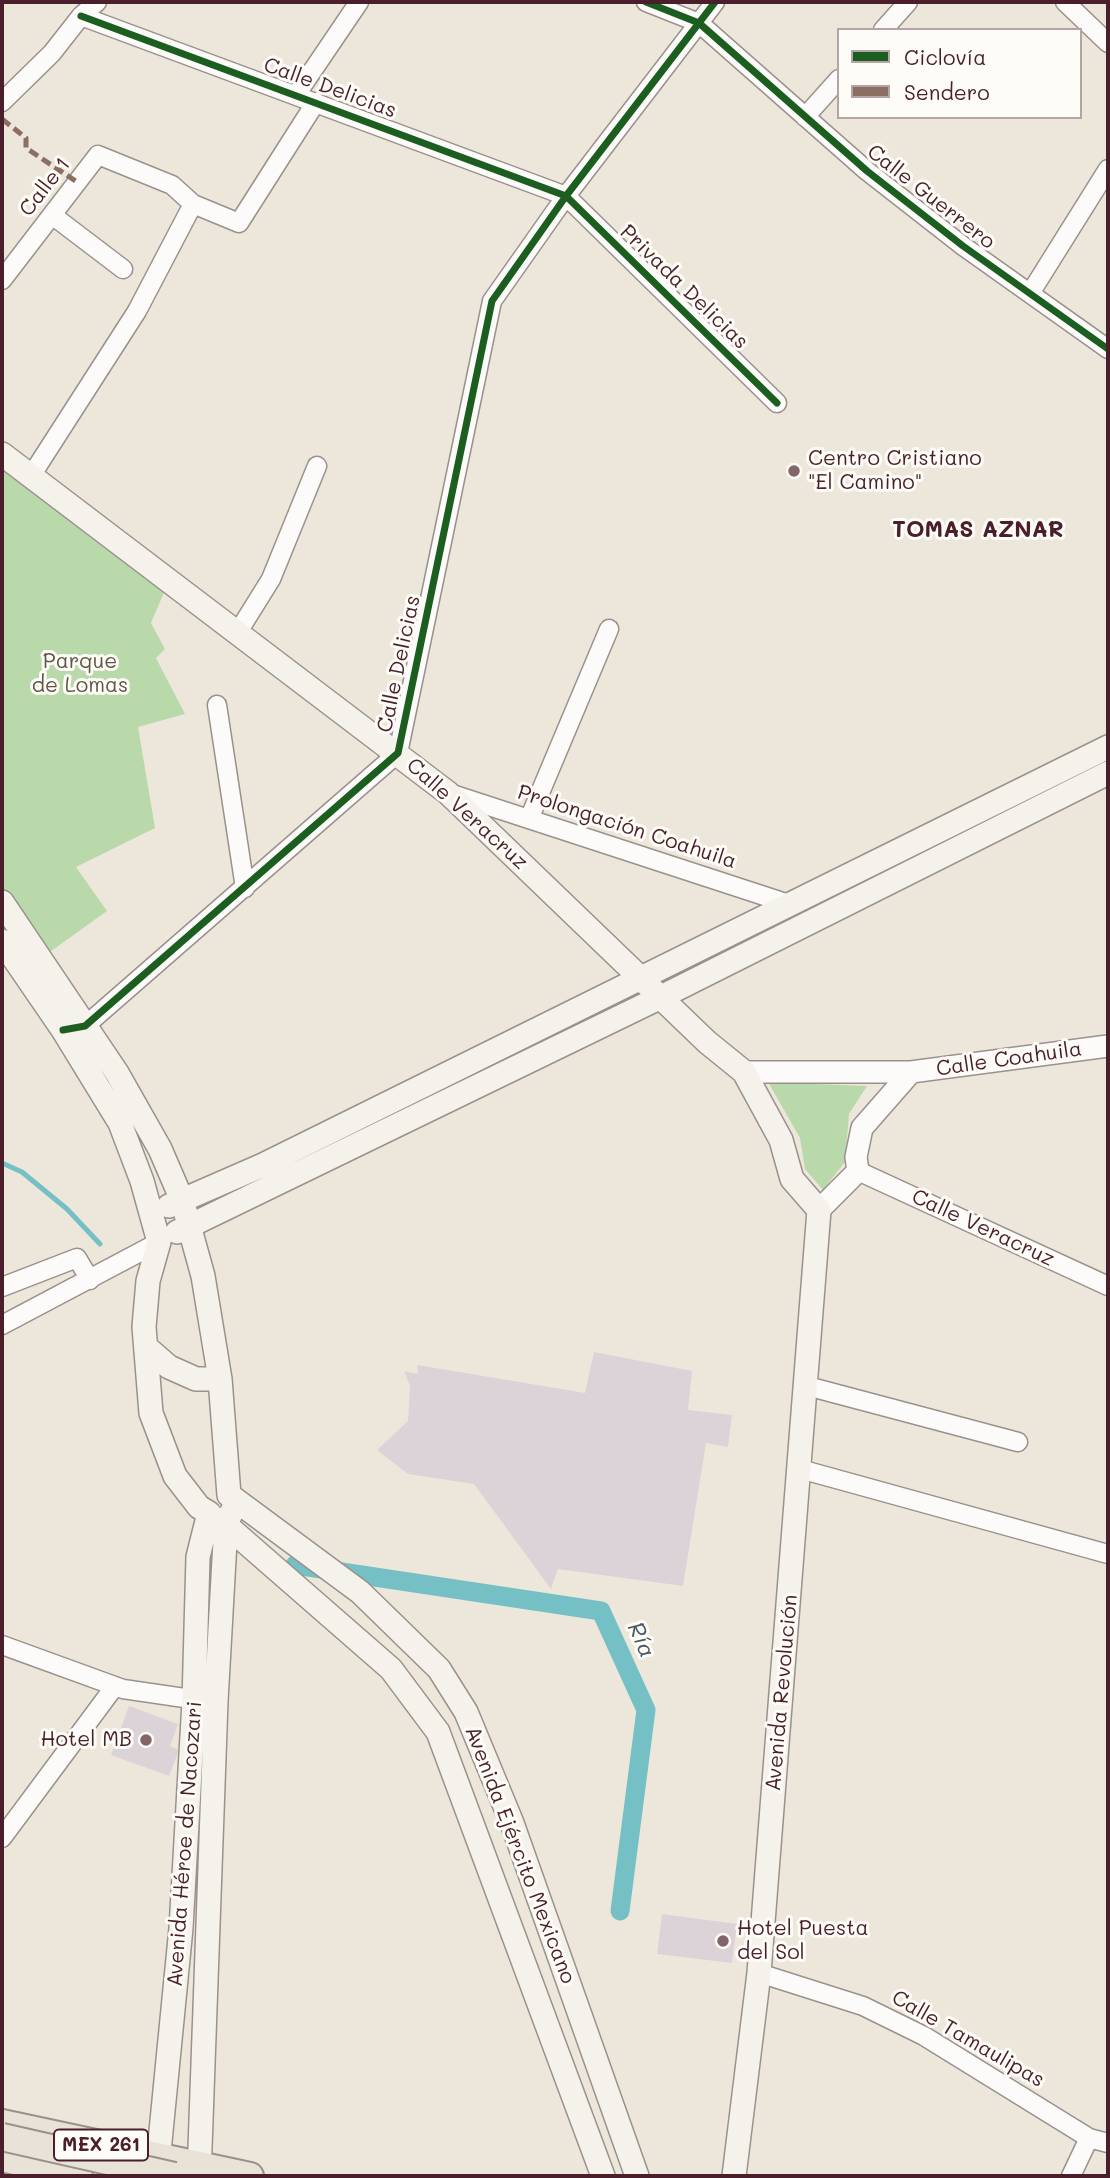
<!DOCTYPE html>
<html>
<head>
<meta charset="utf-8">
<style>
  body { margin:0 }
  #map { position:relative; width:1110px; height:2178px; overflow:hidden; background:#ede7db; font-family:Mali,sans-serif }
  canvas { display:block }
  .frame { position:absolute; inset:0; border:4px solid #4a1f2b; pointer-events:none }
  .legend { position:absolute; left:837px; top:28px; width:245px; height:91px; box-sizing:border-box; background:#fdfcf7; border:2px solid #b5a4a5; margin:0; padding:9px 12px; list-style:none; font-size:21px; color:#4a1f2b }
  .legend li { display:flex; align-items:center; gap:14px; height:35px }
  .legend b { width:35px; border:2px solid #b5a4a5 }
</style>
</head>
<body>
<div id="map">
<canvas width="1110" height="2178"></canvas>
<div class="frame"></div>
<ul class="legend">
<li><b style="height:9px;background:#1b5e20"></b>Ciclovía</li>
<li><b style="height:9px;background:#8d6e63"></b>Sendero</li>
</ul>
</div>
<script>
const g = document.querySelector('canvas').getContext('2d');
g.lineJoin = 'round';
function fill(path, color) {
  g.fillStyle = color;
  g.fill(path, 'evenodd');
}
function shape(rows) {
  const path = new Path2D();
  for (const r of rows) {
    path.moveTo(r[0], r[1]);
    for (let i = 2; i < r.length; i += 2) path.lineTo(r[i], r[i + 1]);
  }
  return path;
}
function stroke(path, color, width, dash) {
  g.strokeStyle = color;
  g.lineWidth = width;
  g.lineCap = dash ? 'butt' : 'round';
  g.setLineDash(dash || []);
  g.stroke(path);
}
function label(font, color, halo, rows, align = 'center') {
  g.font = font + ' Mali,sans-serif';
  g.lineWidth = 6;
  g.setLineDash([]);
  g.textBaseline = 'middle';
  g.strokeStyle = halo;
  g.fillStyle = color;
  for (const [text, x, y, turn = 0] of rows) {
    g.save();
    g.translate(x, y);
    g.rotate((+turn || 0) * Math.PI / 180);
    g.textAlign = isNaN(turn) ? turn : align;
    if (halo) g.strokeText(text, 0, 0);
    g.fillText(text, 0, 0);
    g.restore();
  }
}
fill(shape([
  [2,463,165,590,151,623,165,649,156,658,185,714,138,727,155,828,76,867,107,911,40,959,2,902],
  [768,1082,867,1086,849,1114,845,1162,823,1190,805,1169,800,1138]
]), '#bad9ab');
stroke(shape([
  [2,1163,22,1172,67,1209,100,1244]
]), '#75c0c5', 5);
stroke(shape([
  [295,1565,601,1611,646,1710,620,1911]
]), '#75c0c5', 19);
fill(shape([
  [594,1352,692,1371,688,1410,732,1415,728,1447,706,1443,683,1586,558,1569,551,1589,474,1484,408,1474,377,1450,408,1421,410,1386,404,1371,418,1374,417,1365,585,1393],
  [129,1706,178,1724,170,1746,179,1750,169,1776,111,1755],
  [662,1914,737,1924,732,1963,657,1954]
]), '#dbd3d7');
const minor = shape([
  [646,2,699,23,867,171,963,246,1108,349],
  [1065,2,1108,43],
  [81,16,566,196,777,403],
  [883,30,908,2],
  [296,95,359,2],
  [2,102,52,53,81,16,97,2],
  [805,117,839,79],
  [52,215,123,269],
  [2,280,98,155,172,185,193,204],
  [1031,292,1108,169],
  [31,476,137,311,193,204,239,223,316,102],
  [238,632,271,579,317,466],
  [217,705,245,888],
  [449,793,792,905],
  [529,819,609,629],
  [75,1028,85,1026,398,753,492,301,566,196,715,2],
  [858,1171,1108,1286],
  [2,1287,77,1258,90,1280],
  [2,1325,159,1242],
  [807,1386,1018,1442],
  [800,1469,1108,1554],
  [2,1645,123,1689,205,1701],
  [2,1838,115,1686],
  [759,1973,863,2006,924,2036,1089,2138,1108,2143],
  [1071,2176,1089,2138]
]);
const tertiary = shape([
  [744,1072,911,1072,1108,1046],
  [819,1210,858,1171,856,1157,862,1128,911,1072]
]);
const secondary = shape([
  [2,454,448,793,707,1042,744,1072,781,1140,792,1179,819,1210,759,1973,734,2176],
  [2,902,117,1073,160,1149,182,1200,203,1276,220,1379,229,1495,237,1501,226,1524,216,1701,199,2176],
  [2,941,63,1030,120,1123,142,1181,159,1242,148,1281,144,1327,151,1413,175,1476,199,1507,209,1513,198,1557,194,1701,181,1928,157,2172],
  [169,1206,263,1165,1108,747],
  [177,1232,661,997,1108,773],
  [146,1347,169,1367,196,1379,220,1379],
  [237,1501,360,1592,439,1669,466,1712,512,1823,637,2176],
  [219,1519,391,1669,438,1732,603,2176]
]);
const primary = shape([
  [2,2123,250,2176],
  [2,2158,79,2176]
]);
stroke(minor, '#9a918c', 21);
stroke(tertiary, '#9a918c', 24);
stroke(secondary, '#9a918c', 26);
stroke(primary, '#9a918c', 30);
stroke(minor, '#fcfbfa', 18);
stroke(tertiary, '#fcfbfa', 21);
stroke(secondary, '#f5f1eb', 23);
stroke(primary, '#e9e2d6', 26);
const primaryBridge = shape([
  [2,2137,174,2176]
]);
stroke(primaryBridge, '#9a918c', 30, []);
stroke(primaryBridge, '#e9e2d6', 26);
stroke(shape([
  [2,119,26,138,26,148,77,182]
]), '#8d6e63', 5, [10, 5]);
stroke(shape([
  [646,2,699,23,867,171,963,246,1108,349],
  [81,16,566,196,777,403],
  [63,1030,85,1026,398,753,492,301,566,196,715,2]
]), '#1b5e20', 7);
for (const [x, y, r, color] of [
  [794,471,7,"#836569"],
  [146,1740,7,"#836569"],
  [723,1941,7,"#836569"]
]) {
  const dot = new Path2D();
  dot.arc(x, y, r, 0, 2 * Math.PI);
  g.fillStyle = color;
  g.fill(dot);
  stroke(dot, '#fdfcf7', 2.5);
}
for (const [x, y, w] of [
  [101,2145,94]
]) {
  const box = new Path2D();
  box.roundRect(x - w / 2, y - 15.5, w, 31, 5);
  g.fillStyle = '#fdfcf7';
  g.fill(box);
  stroke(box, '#4a1f2b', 2);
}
label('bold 19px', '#4a1f2b', null, [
  ["MEX 261",101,2145]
]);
label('21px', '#4a1f2b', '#fdfcf7', [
  ["Calle Delicias",330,88,20],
  ["Calle 1",45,187,-52],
  ["Calle Guerrero",931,197,38],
  ["Privada Delicias",684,287,44],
  ["Calle Delicias",399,664,-78],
  ["Calle Veracruz",467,814,42],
  ["Prolongación Coahuila",627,827,18],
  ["Calle Coahuila",1009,1059,-8],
  ["Calle Veracruz",983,1228,25],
  ["Avenida Revolución",782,1693,-85],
  ["Avenida Héroe de Nacozari",185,1844,-86],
  ["Avenida Ejército Mexicano",520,1855,69],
  ["Calle Tamaulipas",968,2039,30]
]);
label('21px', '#4a1f2b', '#fdfcf7', [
  ["Centro Cristiano",808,459],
  ["\"El Camino\"",808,483],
  ["Hotel MB",132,1740,"right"],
  ["Hotel Puesta",737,1929],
  ["del Sol",737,1953]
], 'left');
label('21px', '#5f5445', '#fdfcf7', [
  ["Parque",80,662],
  ["de Lomas",80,686]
]);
label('bold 23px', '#4a1f2b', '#fdfcf7', [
  ["TOMAS AZNAR",978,530]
]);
label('italic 23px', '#465965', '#fdfcf7', [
  ["Ría",641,1640,66]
]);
</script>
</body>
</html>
